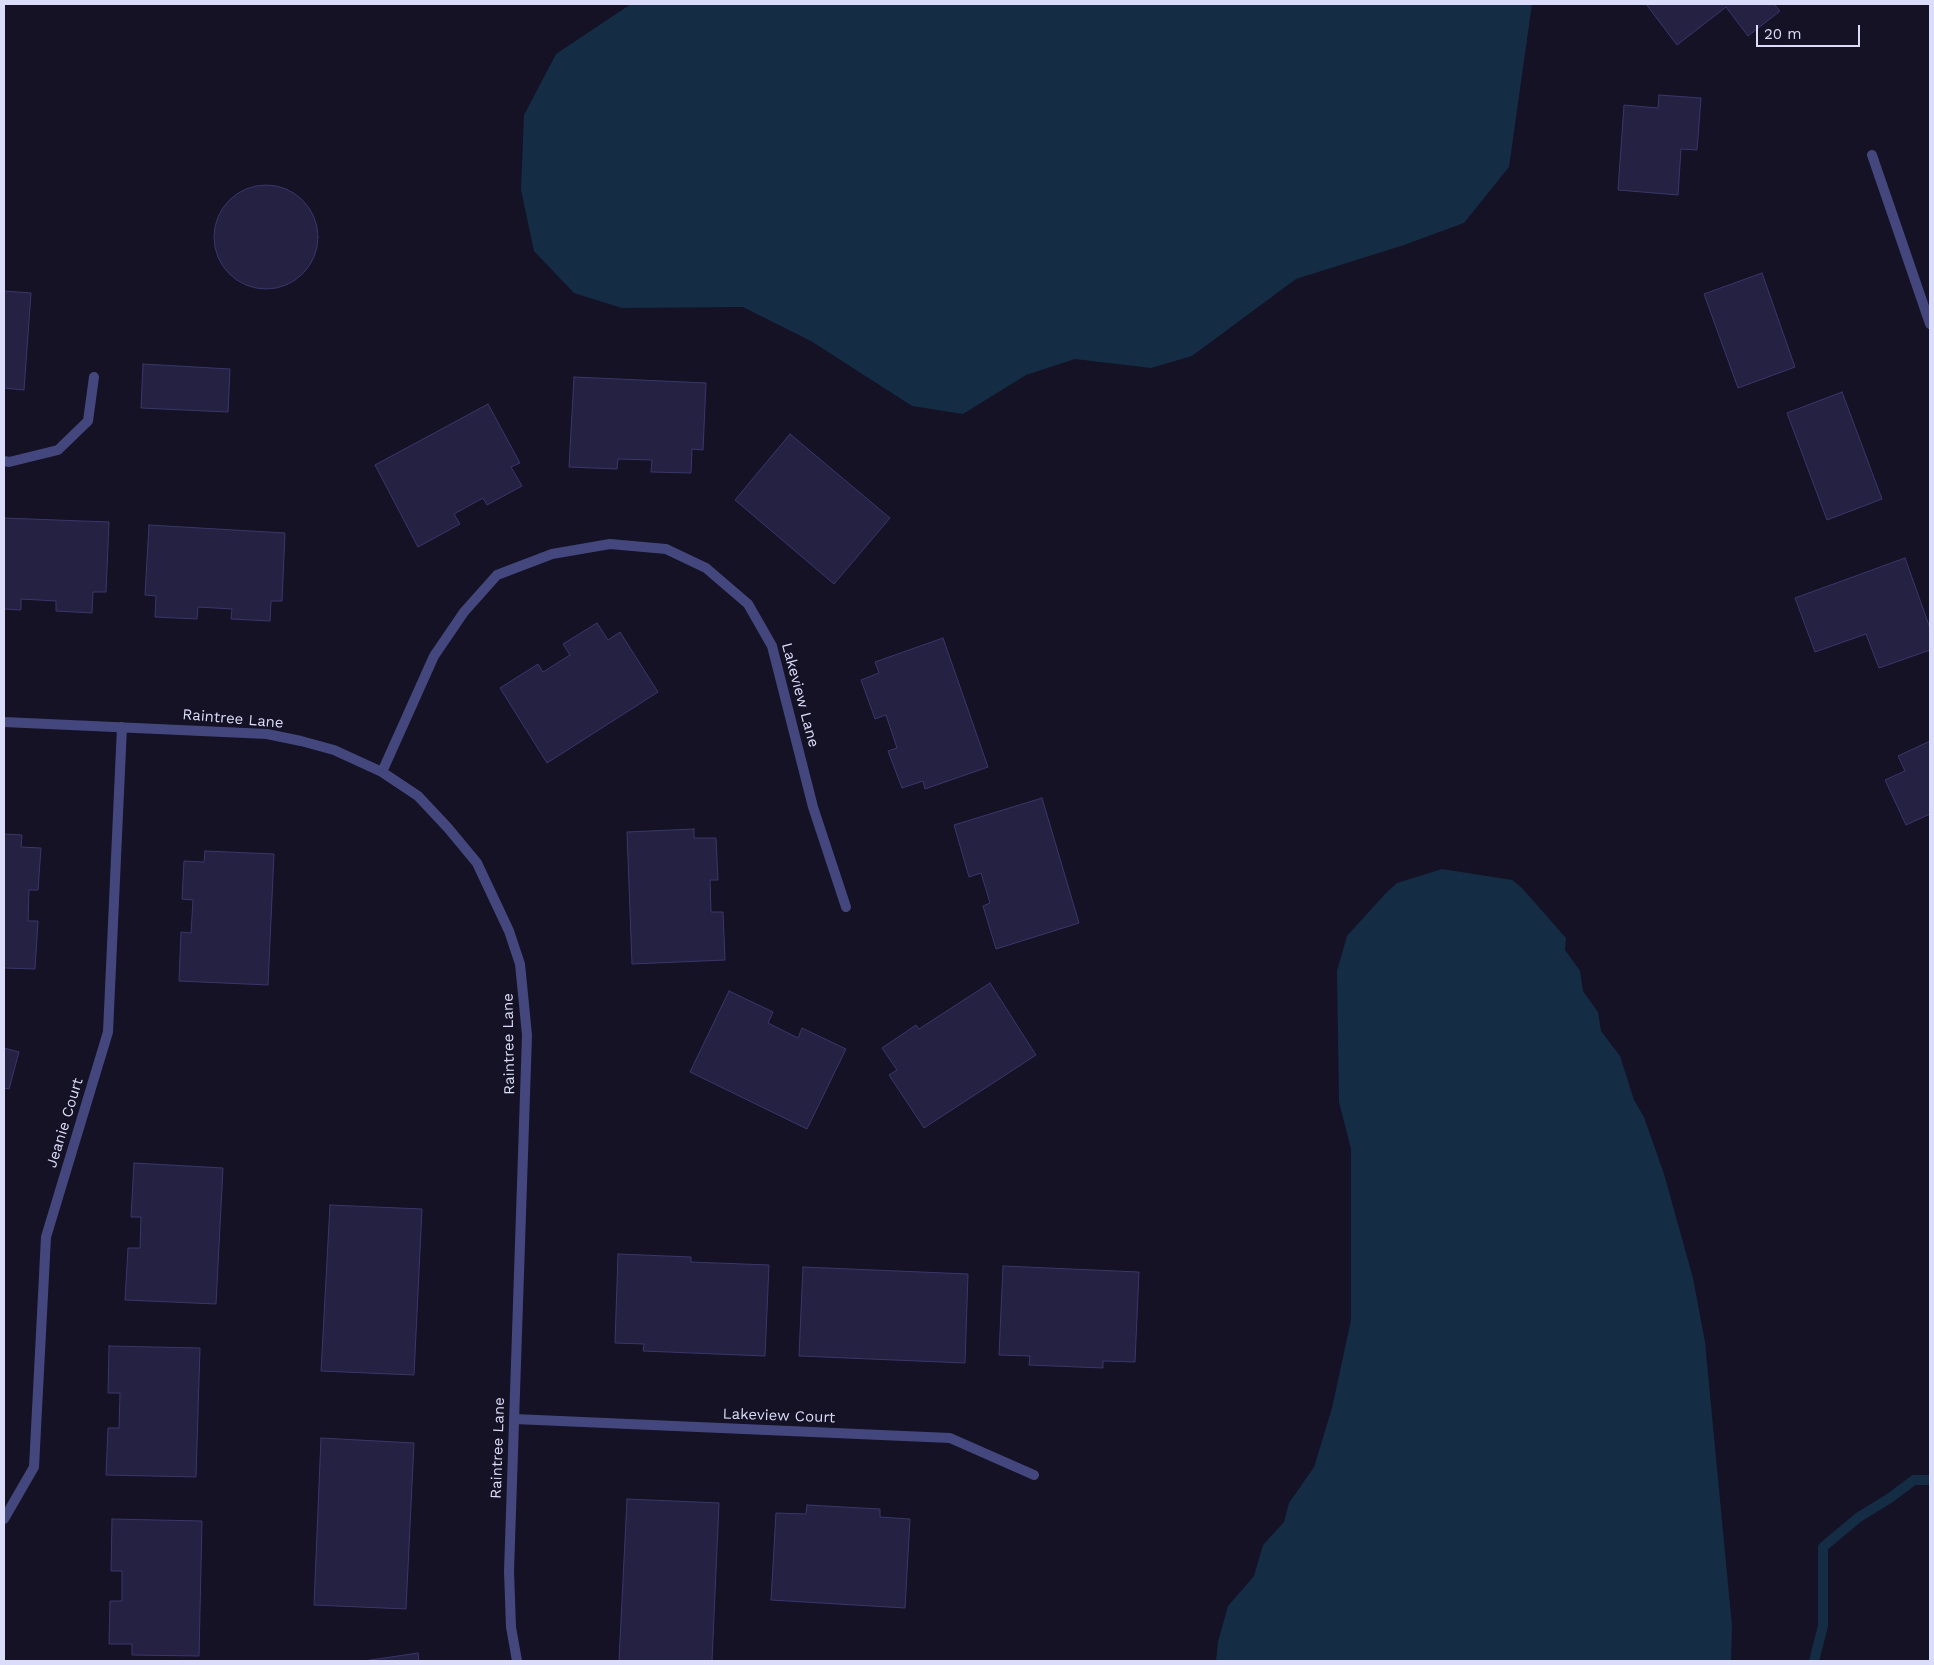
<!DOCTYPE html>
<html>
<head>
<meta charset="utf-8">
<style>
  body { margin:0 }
  #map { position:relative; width:1934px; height:1665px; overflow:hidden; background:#141224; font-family:"Work Sans",sans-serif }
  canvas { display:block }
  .frame { position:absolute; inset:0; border:5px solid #dbdbfa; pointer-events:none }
  .scale { position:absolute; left:1756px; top:25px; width:104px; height:22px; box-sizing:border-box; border:2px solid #dbdbfa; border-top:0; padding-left:6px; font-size:15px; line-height:18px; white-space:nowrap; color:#dbdbfa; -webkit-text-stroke:4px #141224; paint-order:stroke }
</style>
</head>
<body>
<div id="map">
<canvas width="1934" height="1665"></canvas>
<div class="frame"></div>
<div class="scale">20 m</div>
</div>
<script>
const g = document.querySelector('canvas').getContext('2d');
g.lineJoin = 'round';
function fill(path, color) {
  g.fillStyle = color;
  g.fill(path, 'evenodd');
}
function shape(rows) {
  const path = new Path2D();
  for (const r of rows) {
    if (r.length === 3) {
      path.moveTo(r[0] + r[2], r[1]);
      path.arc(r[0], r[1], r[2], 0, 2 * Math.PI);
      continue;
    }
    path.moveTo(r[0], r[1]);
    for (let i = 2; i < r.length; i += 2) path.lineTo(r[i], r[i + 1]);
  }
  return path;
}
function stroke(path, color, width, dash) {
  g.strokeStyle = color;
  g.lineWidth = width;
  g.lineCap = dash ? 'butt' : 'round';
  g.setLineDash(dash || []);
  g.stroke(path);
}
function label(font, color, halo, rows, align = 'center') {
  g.font = font + ' "Work Sans",sans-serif';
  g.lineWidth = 4;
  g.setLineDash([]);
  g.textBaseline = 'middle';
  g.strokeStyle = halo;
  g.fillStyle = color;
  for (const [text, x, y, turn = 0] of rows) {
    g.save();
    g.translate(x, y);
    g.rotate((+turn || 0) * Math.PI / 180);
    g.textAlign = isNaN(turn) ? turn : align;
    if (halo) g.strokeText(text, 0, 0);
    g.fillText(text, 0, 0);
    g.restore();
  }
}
fill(shape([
  [631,4,1532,4,1509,167,1464,223,1404,245,1296,279,1192,356,1151,368,1075,359,1026,375,963,414,912,406,811,341,743,307,622,308,574,293,534,251,521,190,524,115,556,54],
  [1442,869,1512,880,1522,888,1566,938,1565,950,1580,971,1583,991,1598,1012,1601,1031,1620,1056,1634,1100,1644,1117,1664,1174,1693,1278,1705,1342,1732,1626,1731,1661,1216,1661,1218,1642,1228,1606,1254,1576,1263,1545,1284,1522,1289,1503,1314,1467,1332,1408,1351,1320,1351,1149,1339,1102,1337,971,1347,936,1385,894,1397,883]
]), '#152c45');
stroke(shape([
  [1814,1661,1823,1626,1823,1547,1859,1517,1890,1498,1914,1480,1930,1480]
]), '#152c45', 10);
const building = shape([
  [1646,4,1774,4,1780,11,1748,36,1726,7,1677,45,1646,4],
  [1659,95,1701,98,1697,150,1681,149,1678,195,1618,190,1624,105,1658,108,1659,95],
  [266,237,52],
  [1762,273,1795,367,1738,388,1704,294,1762,273],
  [4,291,31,293,24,390,4,388,4,291],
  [143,364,230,369,228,412,141,408,143,364],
  [574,377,706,383,703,450,692,449,691,473,651,472,652,460,618,459,617,469,569,467,574,377],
  [1842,392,1882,499,1827,520,1787,413,1842,392],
  [488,404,520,463,511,467,522,486,487,505,483,498,454,514,460,524,418,547,375,465,488,404],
  [790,434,890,518,834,584,735,500,790,434],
  [4,518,109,522,106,592,93,592,92,613,56,611,56,601,21,599,21,610,4,609,4,518],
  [149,525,285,533,282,601,271,601,270,621,231,619,232,609,198,607,197,619,155,617,156,596,145,595,149,525],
  [1905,558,1930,628,1930,650,1879,668,1866,634,1815,652,1795,598,1905,558],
  [597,623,608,640,620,632,658,692,547,763,500,688,538,664,543,672,570,655,563,644,597,623],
  [943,638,988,767,925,789,923,781,902,788,888,751,897,748,886,715,875,719,861,680,879,673,875,662,943,638],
  [1930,741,1930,814,1906,825,1885,780,1905,771,1898,756,1930,741],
  [1042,798,1079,923,996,949,983,906,990,903,981,873,969,877,954,825,1042,798],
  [694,829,694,838,716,838,718,880,710,880,711,912,723,912,725,960,632,964,627,832,694,829],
  [4,834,22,835,21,847,41,848,38,890,29,890,28,921,38,921,35,969,4,968,4,834],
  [205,851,274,854,268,985,179,981,181,932,191,933,193,900,182,899,184,861,204,862,205,851],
  [990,983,1036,1055,924,1128,889,1075,897,1070,882,1048,916,1025,919,1029,990,983],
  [729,991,773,1012,768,1023,798,1038,802,1028,846,1049,807,1129,690,1072,729,991],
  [4,1048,19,1052,9,1089,4,1088,4,1048],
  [134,1163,223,1168,216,1304,125,1300,128,1248,140,1248,141,1217,131,1217,134,1163],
  [330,1205,422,1209,414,1375,321,1371,330,1205],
  [618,1254,691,1257,691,1262,769,1265,765,1356,643,1351,644,1344,615,1343,618,1254],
  [1003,1266,1139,1272,1135,1362,1103,1361,1103,1368,1029,1365,1030,1356,999,1355,1003,1266],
  [803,1267,968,1274,965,1363,799,1356,803,1267],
  [109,1346,200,1348,196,1477,106,1475,108,1428,119,1428,120,1393,108,1393,109,1346],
  [321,1438,414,1443,406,1609,314,1605,321,1438],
  [627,1499,719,1503,712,1661,619,1661,627,1499],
  [807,1505,880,1509,880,1517,910,1519,905,1608,771,1600,776,1513,806,1514,807,1505],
  [112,1519,202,1521,199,1656,132,1655,132,1644,109,1644,110,1601,122,1601,122,1571,111,1571,112,1519],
  [418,1653,419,1661,364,1661,418,1653]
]);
fill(building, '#242143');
stroke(building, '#3b366b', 1);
stroke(shape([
  [4,461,9,462,58,450,88,421,94,377]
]), '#44477d', 10);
stroke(shape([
  [1872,155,1930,324],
  [4,722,267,734,301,741,334,750,382,772,418,796,448,828,477,863,509,931,520,964,527,1035,509,1571,511,1627,517,1661],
  [382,772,434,656,464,612,497,575,552,554,610,544,666,549,706,568,748,604,772,646,813,807,846,907],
  [514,1419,950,1438,1034,1475],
  [4,1519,34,1467,46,1237,108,1032,122,727]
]), '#44477d', 10);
label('15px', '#dbdbfa', '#141224', [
  ["Lakeview Lane",800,695,75],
  ["Raintree Lane",233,719,5],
  ["Raintree Lane",509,1044,-91],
  ["Jeanie Court",65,1123,-73],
  ["Lakeview Court",779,1416,2],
  ["Raintree Lane",498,1448,-88]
]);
</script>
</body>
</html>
